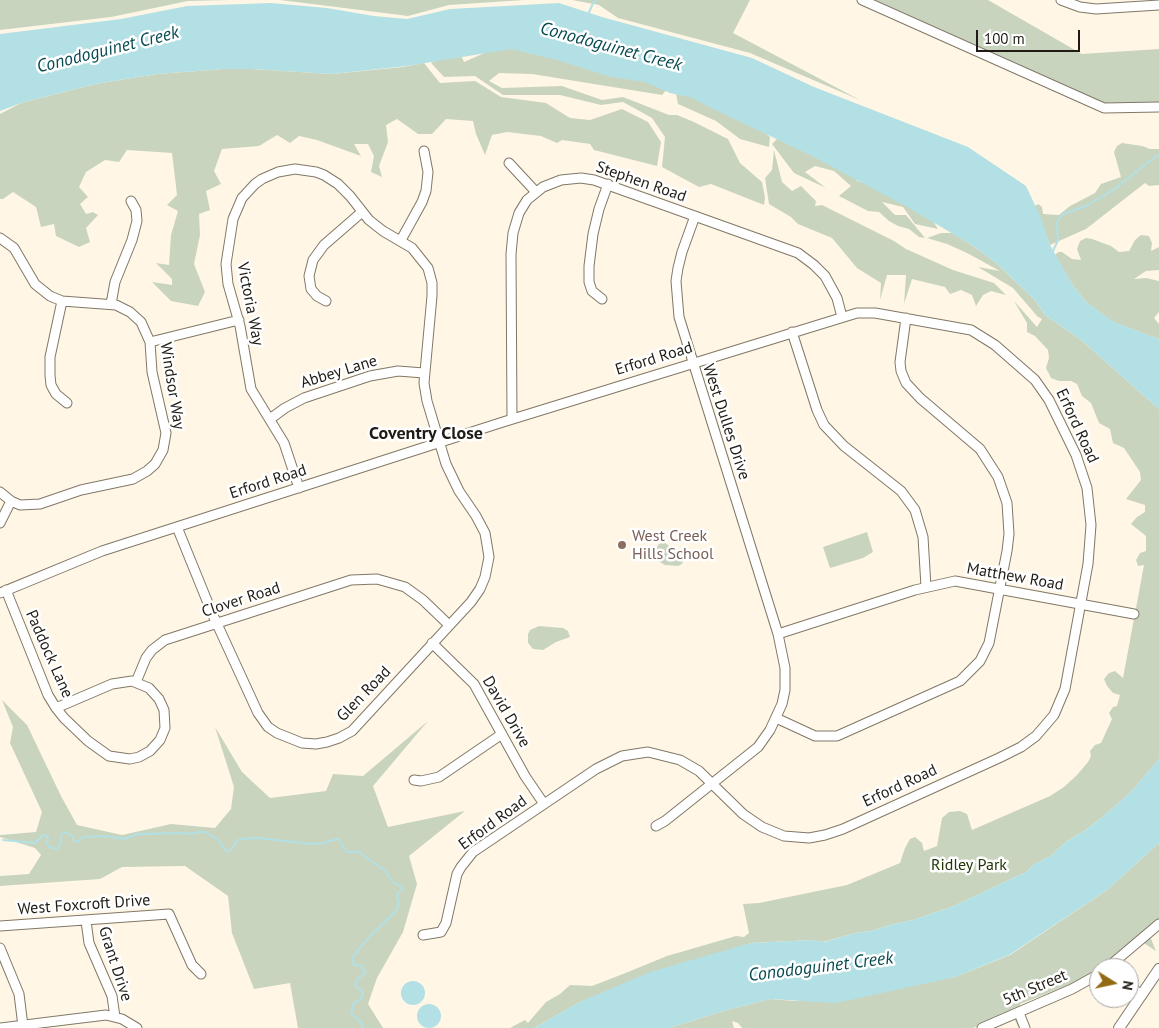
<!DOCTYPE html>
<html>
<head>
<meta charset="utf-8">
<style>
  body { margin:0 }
  #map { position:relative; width:1159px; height:1028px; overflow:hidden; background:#fff6e6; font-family:"PT Sans",sans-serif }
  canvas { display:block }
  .north { position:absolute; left:1089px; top:958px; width:50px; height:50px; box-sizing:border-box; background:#fff; border:1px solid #a6a4a1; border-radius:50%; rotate:100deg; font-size:14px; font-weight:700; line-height:20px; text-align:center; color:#201c15 }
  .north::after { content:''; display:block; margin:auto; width:18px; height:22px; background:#926a13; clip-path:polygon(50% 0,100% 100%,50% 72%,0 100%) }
  .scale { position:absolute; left:976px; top:30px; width:104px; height:22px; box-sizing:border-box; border:2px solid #201c15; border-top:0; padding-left:6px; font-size:15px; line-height:18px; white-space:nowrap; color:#201c15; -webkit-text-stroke:4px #fff; paint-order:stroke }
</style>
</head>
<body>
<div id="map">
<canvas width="1159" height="1028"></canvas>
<div class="north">N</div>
<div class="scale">100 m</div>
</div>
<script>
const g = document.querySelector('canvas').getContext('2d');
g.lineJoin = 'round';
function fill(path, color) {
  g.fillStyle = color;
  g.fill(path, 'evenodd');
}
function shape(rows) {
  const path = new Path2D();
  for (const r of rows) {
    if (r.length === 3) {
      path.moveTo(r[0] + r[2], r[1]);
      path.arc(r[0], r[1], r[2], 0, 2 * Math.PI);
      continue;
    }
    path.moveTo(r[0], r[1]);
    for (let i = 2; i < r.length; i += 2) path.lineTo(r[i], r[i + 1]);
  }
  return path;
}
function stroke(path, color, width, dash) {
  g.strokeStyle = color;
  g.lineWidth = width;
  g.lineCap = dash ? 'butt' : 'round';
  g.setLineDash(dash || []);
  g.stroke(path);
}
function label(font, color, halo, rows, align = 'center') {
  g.font = font + ' "PT Sans",sans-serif';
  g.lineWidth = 5;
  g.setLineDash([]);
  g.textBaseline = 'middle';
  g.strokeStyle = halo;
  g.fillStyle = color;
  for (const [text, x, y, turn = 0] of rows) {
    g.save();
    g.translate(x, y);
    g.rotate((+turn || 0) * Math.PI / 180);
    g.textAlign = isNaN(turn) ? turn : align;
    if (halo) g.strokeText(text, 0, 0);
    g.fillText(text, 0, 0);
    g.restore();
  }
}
fill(shape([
  [0,0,230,0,188,1,111,17,0,30],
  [280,0,524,0,449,5,408,16],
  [572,0,750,0,733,33,860,100,750,53,618,18,599,5],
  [868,0,988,0,1082,54,1159,49,1159,103,1101,104],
  [510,47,669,87,662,95,532,74,499,73,489,81,502,88,562,86,602,100,623,97,669,115,677,115,694,122,728,139,740,163,762,182,765,198,764,205,711,184,699,187,662,167,665,137,652,118,623,102,601,105,560,95,503,95,475,76,444,77,431,63,439,58,461,55,464,62,489,51],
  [424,63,440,83,475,81,501,97,546,103,570,118,590,120,622,109,648,122,661,142,657,166,594,150,590,144,562,140,557,143,541,136,507,132,492,135,485,155,476,134,473,121,446,119,432,134,418,134,397,119,386,125,388,142,379,166,382,177,371,172,374,156,368,144,354,144,361,156,317,140,299,136,290,143,277,135,259,146,222,149,214,171,221,184,206,191,210,210,199,214,200,235,194,264,205,292,198,306,171,301,152,282,172,285,172,279,156,263,169,265,171,235,178,211,167,205,177,195,172,153,127,150,119,162,105,160,86,172,79,187,88,197,80,204,86,214,93,212,98,215,86,228,90,242,79,247,56,236,54,224,41,227,36,207,13,192,3,199,0,199,0,114,21,103,95,84,157,74,224,69,252,69,332,74,403,67],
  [676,94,697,98,752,123,770,137,769,147,740,139,716,121,678,104],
  [777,139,853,172,857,181,892,190,930,216,938,229,915,224,903,207,882,202,895,215,906,215,925,238,919,237,909,229,898,226,889,221,879,212,868,211,839,196,851,186,834,171,815,166,805,172,826,188,794,173,772,144],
  [1122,143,1142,146,1150,149,1159,149,1159,185,1149,186,1145,183,1086,229,1050,245,1035,206,1038,204,1042,207,1043,214,1059,215,1070,206,1095,193,1101,184,1121,177,1114,152,1117,146],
  [774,150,782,182,792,191,801,186,816,201,815,206,822,205,894,241,906,249,953,270,994,283,1006,295,991,291,983,295,976,306,972,295,961,290,950,294,945,287,912,279,904,304,906,275,887,275,880,300,881,283,857,268,832,238,798,224,791,217,769,204,765,178,772,170],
  [941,233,952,233,970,244,995,262,1035,300,1045,315,1081,340,1159,409,1159,759,1130,793,1100,819,1084,831,1067,841,1051,856,1033,865,1026,872,954,906,913,920,890,925,871,931,855,933,823,942,813,940,751,943,580,1002,534,1028,510,1028,525,1020,528,1023,546,1002,560,994,570,985,592,986,623,974,667,956,736,936,744,937,749,933,743,904,759,903,847,885,900,863,905,848,910,839,915,837,922,843,924,851,937,846,942,818,949,812,960,811,967,814,972,830,1050,796,1064,787,1077,775,1088,762,1091,756,1090,751,1095,745,1101,743,1112,719,1109,713,1113,707,1117,706,1120,695,1113,693,1107,686,1104,679,1109,673,1115,671,1123,678,1144,565,1138,566,1136,560,1140,553,1146,551,1146,536,1131,524,1137,517,1145,512,1145,505,1126,499,1141,480,1140,472,1124,448,1113,443,1110,429,1099,423,1091,403,1082,396,1077,384,1071,381,1059,381,1051,378,1046,368,1049,358,1048,350,1035,336,1027,332,1027,323,1014,301,1037,327,1042,319,1037,316,1013,288,978,267,1000,271,967,253,947,244,927,238],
  [1141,235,1149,236,1152,243,1151,251,1159,247,1159,270,1146,271,1134,279,1146,278,1159,281,1159,312,1154,318,1159,324,1159,339,1113,322,1086,302,1072,284,1055,255,1058,252,1062,252,1072,259,1081,260,1077,249,1080,241,1086,238,1092,239,1111,246,1119,252,1129,251,1135,240],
  [867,532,873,552,863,558,830,568,823,547],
  [664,542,669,546,669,554,676,552,682,554,684,559,682,564,678,566,665,565,658,561,656,556,657,547,659,544],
  [539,626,563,628,568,631,570,637,556,642,543,650,533,649,528,643,528,634,530,630],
  [2,700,27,725,61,796,77,825,122,835,171,824,215,828,231,809,234,787,215,727,242,772,270,798,326,791,333,774,363,776,428,721,373,786,388,827,465,811,409,856,417,884,403,932,377,978,368,1004,383,1028,298,1028,290,983,254,989,232,933,228,896,185,866,122,867,100,879,0,886,0,876,29,874,41,855,35,848,0,837,0,835,36,832,42,812,10,743,13,727],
  [1159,843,1159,920,1147,929,1156,951,1139,940,1104,968,1099,968,1099,972,1096,974,1020,1004,1022,1028,1019,1028,1010,1011,973,1028,742,1028,738,1023,732,1021,734,1028,669,1028,727,1010,770,999,795,1001,955,977,1010,955,1107,890]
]), '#c9d4bf');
fill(shape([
  [271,3,327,8,374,16,407,19,450,9,559,3,602,17,752,58,814,87,968,147,1026,186,1041,218,1050,245,1072,284,1086,302,1114,322,1159,339,1159,409,1081,340,1045,315,1035,300,995,262,970,244,909,208,812,156,705,105,693,98,670,93,645,82,611,77,557,60,511,49,407,66,332,74,252,69,224,69,157,74,95,84,21,103,0,111,0,34,121,19,187,6],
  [1159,759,1159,843,1107,890,1009,955,955,977,836,1003,770,999,727,1010,669,1028,534,1028,580,1002,650,972,751,943,813,940,824,942,855,933,871,931,890,925,913,920,954,906,1026,872,1033,865,1051,856,1067,841,1084,831,1100,819,1130,793],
  [413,993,12],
  [429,1016,12]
]), '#b3e0e4');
stroke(shape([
  [588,15,593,3,597,0],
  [1053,251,1058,240,1057,222,1063,214,1086,206,1113,190,1159,154],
  [3,840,35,843,42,836,45,835,48,837,47,843,49,847,57,849,60,845,61,835,66,832,72,836,74,841,78,842,83,837,106,836,124,839,138,834,183,833,192,834,199,832,205,832,221,842,223,848,229,852,238,840,241,839,258,838,312,844,323,843,337,839,341,841,344,849,347,852,359,852,385,871,393,882,402,887,403,889,397,894,399,904,396,911,369,937,352,958,354,965,362,966,364,969,365,973,357,980,355,984,356,987,363,992,362,995,361,999,353,1004,351,1013,362,1024,362,1028]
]), '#b3e0e4', 2);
const minor = shape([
  [862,0,1104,108,1159,107],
  [1061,0,1080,7,1096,9,1159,5],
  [509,163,536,192],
  [0,238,14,248,35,284,50,296,62,301,116,305,130,312,141,322,150,342,152,372,166,433,163,450,155,464,147,471,133,479,81,490,40,504,20,505,11,501,0,492],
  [401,240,422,202,426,191,428,172,424,151],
  [602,299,592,291,589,282,589,266,593,234,599,209,608,184],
  [62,301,50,357,50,375,51,385,56,394,67,403],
  [326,301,317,296,311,289,309,276,313,260,324,245,362,212],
  [111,304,115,282,132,240,137,221,136,210,131,201],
  [792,332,817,410,824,425,844,446,901,491,915,510,923,537,926,587],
  [150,342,239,320],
  [270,419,285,408,304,398,370,376,398,371,424,373],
  [512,419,511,254,513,233,519,213,527,200,543,187,561,180,581,178,594,180,798,253,814,265,825,276,837,298,842,317],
  [0,523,11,501],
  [177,527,212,613,258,713,268,727,277,733,302,743,316,744,327,742,339,738,352,731,471,602,480,589,485,577,489,557,485,533,476,516,459,491,446,464,427,401,424,383,432,296,432,283,428,268,412,248,383,231,369,220,350,196,338,184,324,175,316,172,295,169,278,172,262,179,255,184,242,198,233,219,226,264,228,284,240,326,251,389,284,443,299,488],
  [6,590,48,695,56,708,64,718,88,741,109,756,130,759,139,757,150,751,160,740,165,728,164,710,159,699,149,688,132,681,112,684,56,708],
  [0,593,102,551,503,422,857,313,875,313,971,330,995,345,1035,380,1049,400,1076,455,1087,488,1091,525,1088,564,1065,689,1054,715,1036,736,1021,747,999,758,843,829,825,835,809,838,784,836,762,827,743,814,699,771,680,760,648,752,622,756,596,769,473,852,461,867,457,874,446,923,441,932,423,935],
  [778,634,915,590,955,581,1134,614],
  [432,643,474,684,525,776,544,804],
  [136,682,146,658,152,650,165,640,351,580,377,579,405,587,423,600,449,625],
  [776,718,815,736,837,736,960,681,980,661,989,643,1007,551,1009,534,1007,503,998,477,980,449,920,398,906,383,901,371,900,362,906,318],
  [414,780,421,781,439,777,502,734],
  [656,826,665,821,758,747,770,730,782,704,785,690,785,668,778,634,679,317,676,281,678,268,682,252,695,216],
  [86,921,89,943,112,996,115,1017],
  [0,926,169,914,192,965,201,974],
  [0,948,19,994,23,1026],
  [1107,968,1159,924],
  [1129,986,1142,995],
  [1019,1013,1025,1028],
  [0,1028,106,1015,122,1019,137,1028],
  [982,1028,1072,989,1099,974]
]);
const major = shape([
  [1119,1028,1159,969]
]);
stroke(minor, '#817866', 11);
stroke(major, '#817866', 12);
stroke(minor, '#fff', 9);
stroke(major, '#fff', 10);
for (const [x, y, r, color] of [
  [622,545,5,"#8d6e63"]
]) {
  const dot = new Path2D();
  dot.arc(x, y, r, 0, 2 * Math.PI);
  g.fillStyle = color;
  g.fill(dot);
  stroke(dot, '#fff', 2);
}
label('16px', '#201c15', '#fff', [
  ["Stephen Road",641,182,19],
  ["Victoria Way",250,304,79],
  ["Erford Road",654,359,-17],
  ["Abbey Lane",339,372,-17],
  ["Windsor Way",172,386,81],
  ["West Dulles Drive",726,422,72],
  ["Erford Road",1077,426,65],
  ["Erford Road",268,482,-18],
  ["Matthew Road",1015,577,10],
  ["Clover Road",241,600,-18],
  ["Paddock Lane",49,654,66],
  ["Glen Road",364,694,-46],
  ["David Drive",506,712,60],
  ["Erford Road",900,786,-25],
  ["Erford Road",493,823,-36],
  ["West Foxcroft Drive",84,905,-4],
  ["Grant Drive",115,964,72],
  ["5th Street",1035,988,-23]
]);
label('16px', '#785e54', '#fff', [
  ["West Creek",632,536],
  ["Hills School",632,554]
], 'left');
label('16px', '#203504', '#fff', [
  ["Ridley Park",969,865]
]);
label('italic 18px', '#074b51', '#fff', [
  ["Conodoguinet Creek",611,47,15],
  ["Conodoguinet Creek",108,50,-14],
  ["Conodoguinet Creek",821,967,-7]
]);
label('bold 18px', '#201c15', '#fff', [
  ["Coventry Close",426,434]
]);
</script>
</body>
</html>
